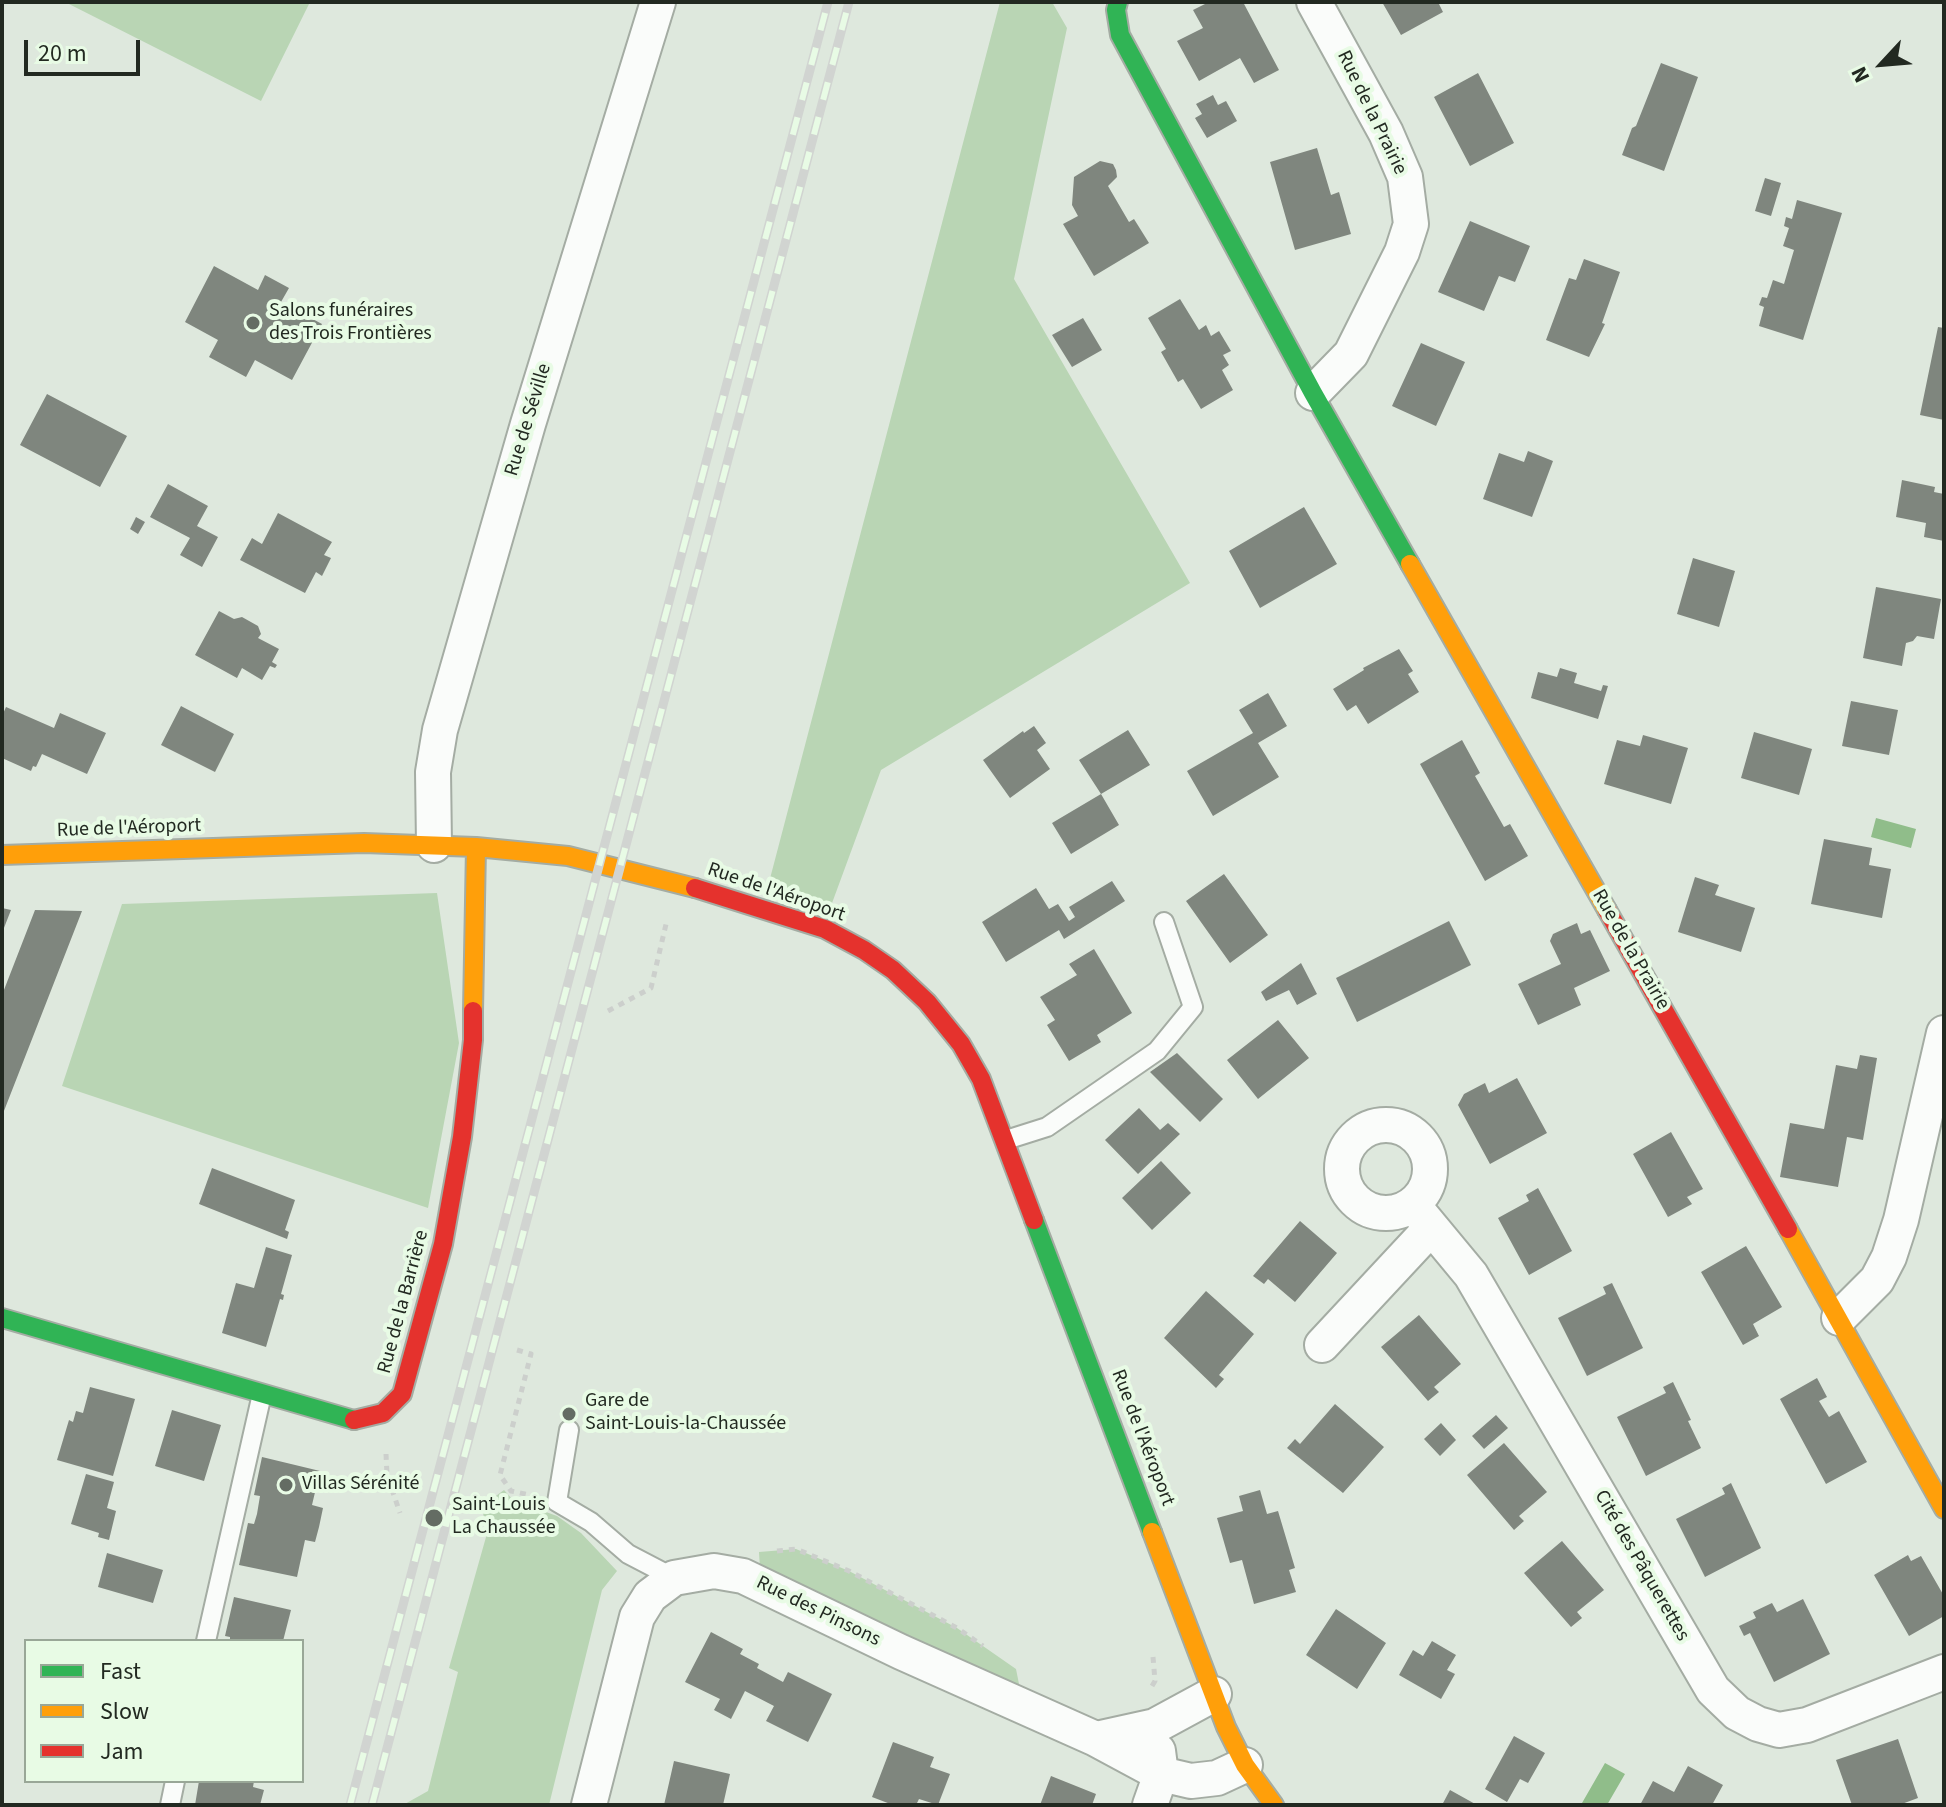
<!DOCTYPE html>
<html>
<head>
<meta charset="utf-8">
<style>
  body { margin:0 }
  #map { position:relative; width:1946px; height:1807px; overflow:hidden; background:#dee8dd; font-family:"Source Sans 3",sans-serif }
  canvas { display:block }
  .frame { position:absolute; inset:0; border:4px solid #222921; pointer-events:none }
  .legend { position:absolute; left:24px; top:1639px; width:280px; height:144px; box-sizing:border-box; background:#e8fbe5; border:2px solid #99a797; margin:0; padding:10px 14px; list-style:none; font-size:24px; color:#222921 }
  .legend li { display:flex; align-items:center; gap:16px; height:40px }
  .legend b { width:40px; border:2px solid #99a797 }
  .north { position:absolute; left:1842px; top:24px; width:80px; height:80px; -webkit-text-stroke:6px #e8fbe5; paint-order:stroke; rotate:244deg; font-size:22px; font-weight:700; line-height:32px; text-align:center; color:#222921 }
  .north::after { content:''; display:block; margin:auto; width:28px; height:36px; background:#222921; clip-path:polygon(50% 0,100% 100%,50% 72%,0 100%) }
  .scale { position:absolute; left:24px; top:40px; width:116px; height:36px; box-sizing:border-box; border:4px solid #222921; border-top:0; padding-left:10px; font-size:24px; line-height:28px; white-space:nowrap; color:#222921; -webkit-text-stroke:6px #e8fbe5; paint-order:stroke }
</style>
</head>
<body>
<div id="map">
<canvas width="1946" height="1807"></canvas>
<div class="frame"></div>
<ul class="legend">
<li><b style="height:10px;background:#30b455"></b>Fast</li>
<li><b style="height:10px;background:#ff9f0a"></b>Slow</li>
<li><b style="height:10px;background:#e5322d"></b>Jam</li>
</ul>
<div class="north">N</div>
<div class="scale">20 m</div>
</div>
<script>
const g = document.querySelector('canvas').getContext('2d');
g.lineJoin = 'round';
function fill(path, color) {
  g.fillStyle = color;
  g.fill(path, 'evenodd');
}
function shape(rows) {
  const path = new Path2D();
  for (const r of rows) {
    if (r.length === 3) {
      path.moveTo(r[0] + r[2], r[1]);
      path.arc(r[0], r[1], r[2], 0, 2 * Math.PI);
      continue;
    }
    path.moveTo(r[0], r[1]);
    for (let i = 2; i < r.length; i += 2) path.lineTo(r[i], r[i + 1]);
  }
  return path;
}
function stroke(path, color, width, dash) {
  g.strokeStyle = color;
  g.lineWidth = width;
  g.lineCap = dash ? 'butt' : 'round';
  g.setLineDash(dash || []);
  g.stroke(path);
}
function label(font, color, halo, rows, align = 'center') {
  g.font = font + ' "Source Sans 3",sans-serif';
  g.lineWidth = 8;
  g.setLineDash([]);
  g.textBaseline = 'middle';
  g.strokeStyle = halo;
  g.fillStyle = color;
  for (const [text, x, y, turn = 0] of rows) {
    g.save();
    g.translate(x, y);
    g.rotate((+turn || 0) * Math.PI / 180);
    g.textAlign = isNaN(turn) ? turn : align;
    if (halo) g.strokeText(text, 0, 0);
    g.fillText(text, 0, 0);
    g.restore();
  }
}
fill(shape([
  [65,2,310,2,261,101],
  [1000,2,1052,2,1067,28,1014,279,1190,583,881,770,828,914,767,890],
  [437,893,459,1043,428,1208,62,1086,122,904],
  [504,1490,513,1500,557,1516,581,1533,617,1571,602,1590,549,1805,403,1805,428,1791,458,1672,449,1668,488,1530,481,1507],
  [796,1549,849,1571,957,1628,1016,1669,1020,1689,760,1569,759,1552]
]), '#b9d5b4');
fill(shape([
  [1876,818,1916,829,1911,848,1871,837],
  [1605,1763,1625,1774,1607,1805,1586,1805,1582,1803]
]), '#90bd8a');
fill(shape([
  [1209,2,1243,2,1279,70,1254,83,1240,58,1199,81,1177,41,1203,28,1193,10],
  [1382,2,1438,2,1443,12,1401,35],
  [1661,63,1698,77,1664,171,1622,155,1632,128,1636,126],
  [1478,73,1514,143,1470,166,1434,97],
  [1213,95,1218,105,1226,101,1237,121,1207,138,1195,118,1202,114,1196,104],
  [1317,148,1331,195,1339,192,1351,234,1295,250,1270,162],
  [1100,161,1113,164,1116,170,1117,177,1108,186,1129,222,1134,219,1149,243,1094,276,1063,224,1078,216,1072,205,1074,177],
  [1765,178,1781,183,1771,216,1755,211],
  [1797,200,1842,213,1803,340,1759,326,1764,307,1759,305,1762,297,1767,298,1773,280,1784,284,1794,250,1783,246,1789,228,1784,226,1786,217,1792,219],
  [1470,221,1530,246,1515,282,1499,276,1484,311,1438,292],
  [1584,259,1620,272,1602,323,1605,324,1589,357,1546,340,1569,278,1576,280],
  [214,266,258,290,265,275,289,288,281,302,322,324,292,380,255,360,246,377,209,357,218,340,185,322],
  [1180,299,1199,330,1206,325,1211,336,1219,331,1231,351,1223,355,1229,365,1222,370,1233,390,1201,409,1183,379,1178,382,1161,352,1166,349,1148,318],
  [1083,318,1102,350,1072,367,1052,335],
  [1938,327,1944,328,1944,420,1920,415],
  [1421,343,1465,362,1436,426,1392,406],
  [47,394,127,436,100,487,20,445],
  [1528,451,1553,461,1532,517,1483,499,1499,453,1524,462],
  [1902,480,1935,487,1934,492,1944,494,1944,541,1924,537,1926,523,1896,517],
  [168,484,208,506,197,526,218,537,202,567,180,555,190,538,150,517],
  [1304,507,1337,564,1260,608,1229,551],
  [278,513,332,542,324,555,331,558,322,576,316,572,305,593,240,560,252,538,262,544],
  [136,517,145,522,138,534,130,529],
  [1693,558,1735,571,1719,627,1677,614],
  [1876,587,1941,599,1934,639,1917,636,1913,641,1906,643,1902,666,1863,658],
  [219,611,234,619,242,617,258,626,261,634,258,638,279,649,272,662,277,665,275,668,270,666,262,680,242,668,237,678,195,655],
  [1399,649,1413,671,1408,674,1419,692,1368,724,1356,705,1347,711,1333,689,1364,670,1363,668],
  [1560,668,1577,673,1574,683,1601,691,1603,685,1608,686,1598,719,1531,698,1538,672,1557,677],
  [1268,693,1287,726,1258,743,1279,777,1213,816,1187,771,1253,733,1239,710],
  [1851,701,1898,710,1889,755,1842,746],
  [181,706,234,734,215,772,161,745],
  [6,707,54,728,60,713,106,733,87,774,42,754,36,767,33,766,31,771,2,758,2,716],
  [1034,726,1046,743,1037,750,1050,769,1010,798,983,760,1023,731,1024,733],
  [1128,730,1150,765,1101,794,1079,760],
  [1754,732,1812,749,1799,795,1741,778],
  [1643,735,1688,748,1671,804,1604,784,1617,740,1640,746],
  [1462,740,1480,773,1475,776,1504,827,1510,824,1528,856,1485,881,1420,764],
  [1101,794,1119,825,1071,854,1052,823],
  [1824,839,1872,848,1869,865,1891,869,1882,918,1811,904],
  [1224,874,1268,935,1230,963,1186,901],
  [1695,877,1719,885,1715,895,1755,908,1741,952,1678,932],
  [1112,881,1125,901,1064,939,1059,930,1006,962,982,922,1036,888,1049,909,1058,904,1069,921,1075,917,1069,907],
  [2,908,11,910,2,933],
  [35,910,82,911,2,1116,2,995],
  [1449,921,1471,965,1357,1022,1336,978],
  [1577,923,1581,934,1590,930,1610,971,1574,988,1581,1005,1538,1025,1518,984,1561,964,1550,941,1553,934],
  [1094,949,1132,1013,1097,1035,1101,1042,1069,1061,1047,1025,1055,1020,1040,997,1077,975,1069,964],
  [1301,963,1317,994,1297,1005,1289,990,1266,1001,1261,992],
  [1278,1020,1309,1058,1258,1099,1227,1060],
  [1177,1053,1223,1099,1200,1122,1150,1072],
  [1860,1055,1877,1058,1863,1140,1847,1137,1838,1187,1780,1177,1790,1123,1824,1129,1836,1065,1857,1069],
  [1517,1078,1547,1133,1490,1164,1458,1105,1464,1094,1485,1083,1489,1093],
  [1139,1108,1160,1130,1168,1123,1180,1134,1138,1174,1105,1140],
  [1671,1132,1703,1189,1687,1197,1692,1204,1668,1217,1633,1154],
  [1161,1161,1191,1193,1152,1230,1122,1198],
  [212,1168,295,1200,285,1230,289,1232,287,1239,199,1204],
  [1538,1188,1572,1251,1529,1275,1498,1218,1529,1201,1526,1195],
  [1300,1221,1337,1253,1295,1302,1268,1279,1264,1284,1253,1276],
  [1746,1246,1782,1307,1753,1324,1759,1336,1743,1345,1701,1272],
  [266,1247,292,1255,281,1294,284,1295,283,1300,280,1299,266,1347,222,1333,236,1283,254,1288],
  [1612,1283,1643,1348,1587,1376,1558,1318,1606,1294,1603,1287],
  [1206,1291,1254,1334,1219,1375,1224,1379,1216,1388,1164,1338],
  [1419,1315,1461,1364,1434,1387,1439,1392,1428,1401,1381,1347],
  [1817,1378,1827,1397,1819,1401,1829,1417,1839,1411,1867,1462,1826,1484,1780,1399],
  [1673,1382,1691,1420,1688,1421,1701,1448,1646,1476,1617,1417,1666,1393,1663,1387],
  [90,1387,135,1399,113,1476,57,1460,69,1420,73,1422,76,1411,83,1413],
  [1335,1404,1384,1447,1343,1493,1287,1448,1295,1439,1300,1444],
  [172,1410,221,1425,204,1481,155,1466],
  [1496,1415,1508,1428,1484,1449,1472,1436],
  [1441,1423,1456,1440,1440,1456,1424,1439],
  [1504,1443,1547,1492,1519,1516,1524,1521,1514,1530,1467,1475],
  [262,1457,320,1471,312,1505,323,1508,319,1527,315,1542,305,1540,297,1577,239,1565,248,1523,254,1524,257,1514,260,1496,254,1495],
  [86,1474,114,1482,107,1508,116,1511,109,1540,98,1537,99,1533,71,1524],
  [1731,1483,1761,1548,1705,1577,1676,1519,1725,1494,1722,1488],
  [1260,1490,1267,1514,1278,1511,1295,1568,1289,1570,1296,1592,1254,1604,1242,1560,1230,1563,1217,1518,1243,1511,1239,1496],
  [1562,1541,1604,1590,1577,1612,1582,1618,1571,1627,1524,1573],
  [107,1553,163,1570,153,1603,98,1587],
  [1908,1555,1911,1561,1921,1556,1944,1596,1944,1616,1909,1636,1874,1575],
  [234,1597,291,1610,283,1641,230,1641,230,1637,225,1636],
  [1803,1599,1830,1654,1774,1682,1750,1633,1744,1636,1739,1626,1756,1618,1753,1612,1772,1603,1777,1612],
  [1336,1609,1386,1643,1357,1689,1306,1655],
  [711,1632,743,1649,740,1654,759,1664,757,1668,783,1682,788,1672,832,1694,808,1742,766,1721,774,1706,745,1691,731,1719,714,1710,720,1699,685,1682],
  [1432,1641,1456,1655,1447,1670,1455,1674,1441,1699,1399,1675,1413,1650,1423,1656],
  [1514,1736,1545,1753,1528,1783,1520,1779,1507,1802,1485,1789],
  [1898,1739,1918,1798,1899,1805,1852,1805,1836,1760],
  [893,1742,934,1757,930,1767,950,1774,938,1805,919,1799,916,1805,893,1805,872,1797],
  [674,1761,730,1774,723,1805,664,1805],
  [1688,1766,1723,1785,1712,1805,1640,1805,1653,1781,1674,1792],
  [1051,1776,1096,1794,1092,1805,1040,1805],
  [199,1781,254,1781,253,1787,264,1790,260,1805,195,1805],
  [1450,1790,1477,1805,1442,1805]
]), '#7f867e');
const lane = shape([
  [1006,1140,1047,1127,1157,1051,1193,1007,1164,922],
  [569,1430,557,1502,591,1522,628,1554,674,1578],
  [206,1641,262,1394],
  [170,1805,175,1781]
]);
const street = shape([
  [1313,393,1351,354,1402,252,1411,224,1405,177,1386,133,1314,2],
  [434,845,433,772,440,730,528,424,658,2],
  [1386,1169,44],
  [1413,1205,1471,1275,1713,1690,1737,1713,1758,1724,1779,1730,1807,1725,1944,1672],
  [1839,1318,1877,1280,1889,1257,1901,1220,1944,1033],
  [1322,1345,1431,1228],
  [1096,1739,1155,1726,1214,1694],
  [589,1805,637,1617,650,1596,674,1578,714,1571,743,1576,901,1652,1096,1739,1161,1774,1191,1781,1217,1778,1245,1765],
  [1150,1805,1161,1774,1158,1751]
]);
const fast = shape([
  [1118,2,1116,10,1120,35,1313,393,1410,564],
  [1034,1220,1152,1532],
  [2,1318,354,1420]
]);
const slow = shape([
  [1410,564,1607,910],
  [2,855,364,843,476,847,568,856,695,888],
  [473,1011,476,847],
  [1788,1229,1944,1509],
  [1152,1532,1226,1727,1245,1765,1274,1805]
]);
const jam = shape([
  [695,888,825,929,864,950,893,970,927,1002,961,1044,981,1079,1034,1220],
  [1607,910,1788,1229],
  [354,1420,383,1413,402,1394,443,1244,462,1137,473,1040,473,1011]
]);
stroke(lane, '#a4aca3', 22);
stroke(street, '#a4aca3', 38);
stroke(fast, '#a4aca3', 22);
stroke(slow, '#a4aca3', 22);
stroke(jam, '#a4aca3', 22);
stroke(shape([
  [608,1011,651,988,667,920],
  [517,1350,531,1354,500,1475,511,1491,530,1495],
  [386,1454,387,1475,400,1513],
  [777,1551,796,1549,849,1571,957,1628,983,1646],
  [1152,1686,1155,1681,1153,1657]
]), '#cccfcc', 5, [6, 6]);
stroke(lane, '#fafcfa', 18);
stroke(street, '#fafcfa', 34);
stroke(fast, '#30b455', 18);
stroke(slow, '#ff9f0a', 18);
stroke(jam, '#e5322d', 18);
const rail = shape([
  [350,1805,828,2],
  [372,1805,849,2]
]);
stroke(rail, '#d1d4d1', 9);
stroke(rail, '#e8fbe5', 6, [18]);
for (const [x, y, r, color] of [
  [253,323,8,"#646c63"],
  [569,1414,8,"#646c63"],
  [286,1485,8,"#646c63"],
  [434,1518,10,"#646c63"]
]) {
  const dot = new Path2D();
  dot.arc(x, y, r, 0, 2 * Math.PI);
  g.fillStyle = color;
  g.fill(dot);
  stroke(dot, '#e8fbe5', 3);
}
label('20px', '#222921', '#e8fbe5', [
  ["Rue de la Prairie",1371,113,64],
  ["Rue de Séville",529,420,-73],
  ["Rue de l'Aéroport",129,829,-2],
  ["Rue de l'Aéroport",776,893,19],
  ["Rue de la Prairie",1630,950,60],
  ["Rue de la Barrière",404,1302,-75],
  ["Rue de l'Aéroport",1142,1438,69],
  ["Cité des Pâquerettes",1641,1566,60],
  ["Rue des Pinsons",818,1612,26]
]);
label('20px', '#222921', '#e8fbe5', [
  ["Salons funéraires",269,312],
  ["des Trois Frontières",269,335],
  ["Gare de",585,1402],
  ["Saint-Louis-la-Chaussée",585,1425],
  ["Villas Sérénité",302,1485],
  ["Saint-Louis",452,1506],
  ["La Chaussée",452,1529]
], 'left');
</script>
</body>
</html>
